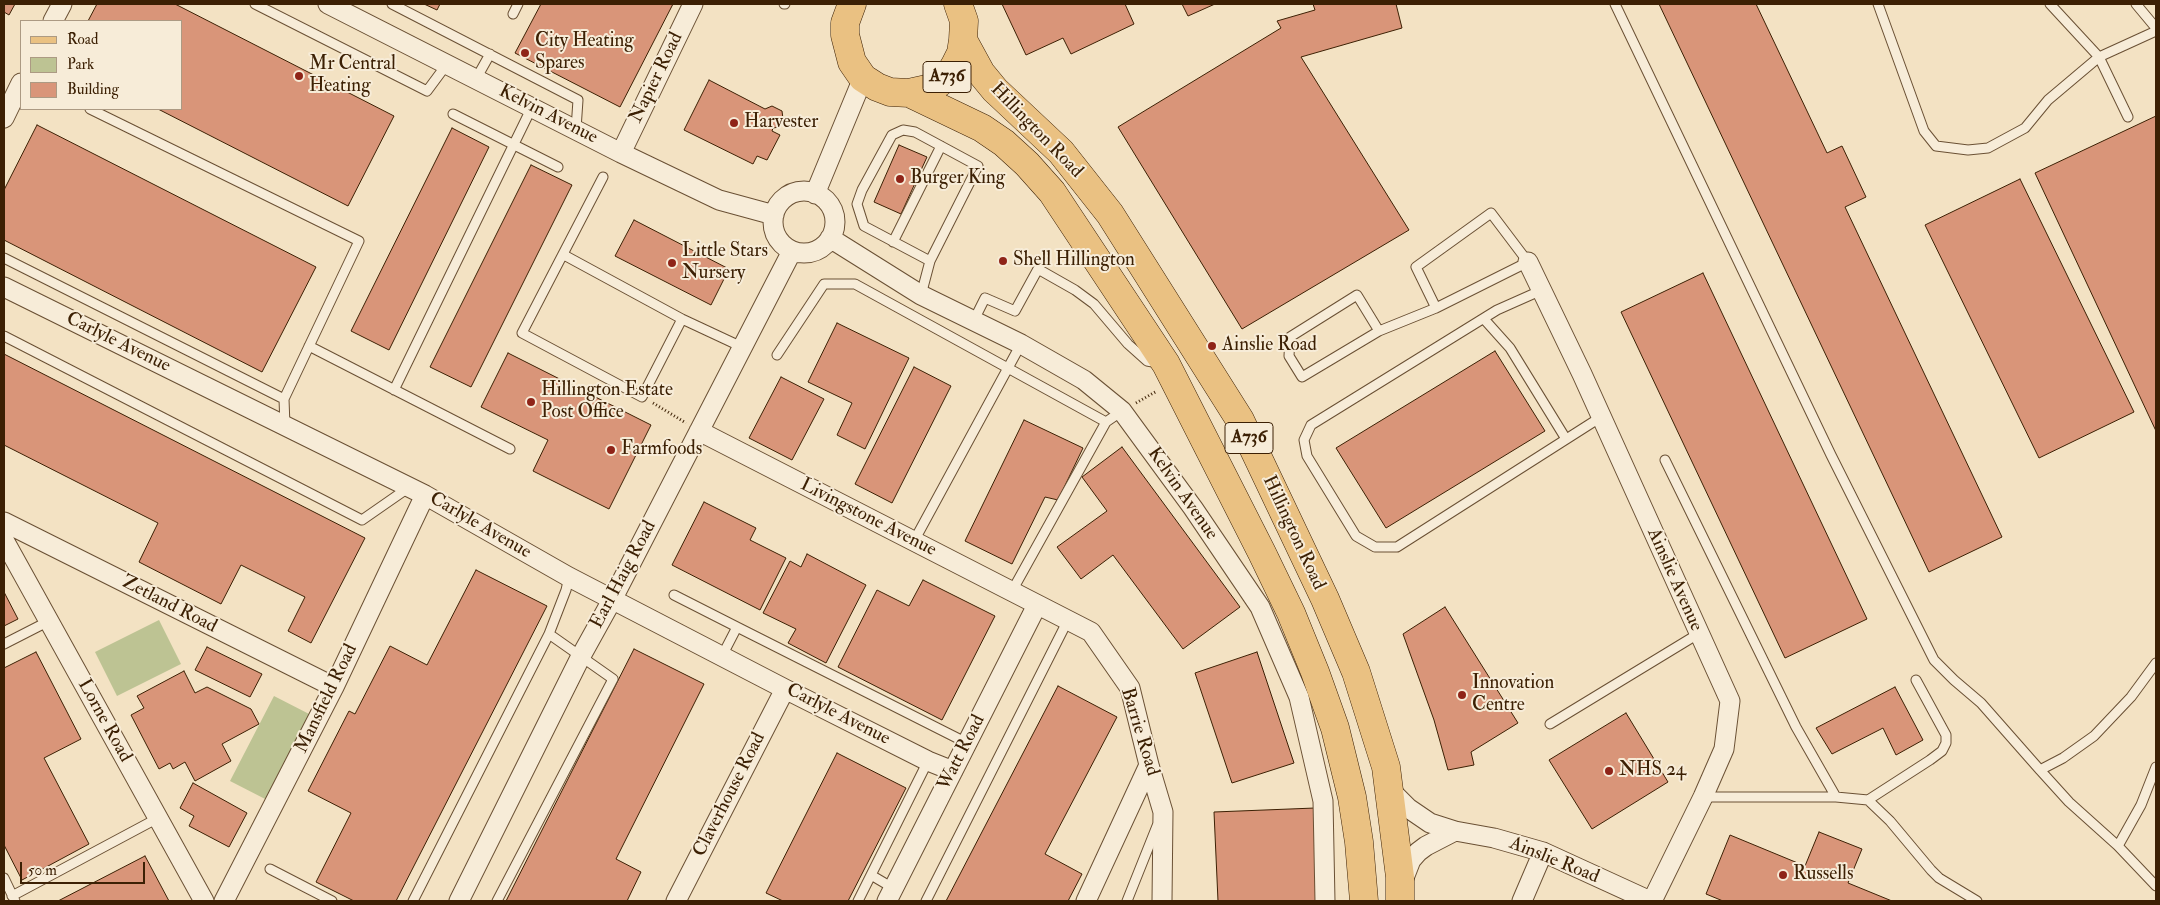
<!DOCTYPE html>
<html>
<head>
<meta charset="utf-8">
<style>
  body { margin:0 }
  #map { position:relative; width:2160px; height:905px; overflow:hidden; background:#f3e2c3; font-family:"IM FELL Double Pica",serif }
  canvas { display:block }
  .frame { position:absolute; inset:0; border:5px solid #3c2004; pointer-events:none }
  .legend { position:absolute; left:20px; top:20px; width:162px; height:90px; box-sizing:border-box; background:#f7ecd8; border:1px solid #ac9a83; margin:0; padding:6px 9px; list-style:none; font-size:15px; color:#3c2004 }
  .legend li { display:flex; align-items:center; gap:10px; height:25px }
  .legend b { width:25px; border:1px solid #ac9a83 }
  .scale { position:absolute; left:20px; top:862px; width:125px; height:22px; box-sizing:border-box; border:2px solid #3c2004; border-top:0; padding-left:6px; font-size:15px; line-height:18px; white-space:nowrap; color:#3c2004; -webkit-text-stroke:4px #f7ecd8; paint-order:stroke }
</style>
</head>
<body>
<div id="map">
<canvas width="2160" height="905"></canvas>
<div class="frame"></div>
<ul class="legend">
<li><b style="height:6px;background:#eac182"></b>Road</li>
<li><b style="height:14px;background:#bdc393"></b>Park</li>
<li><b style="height:14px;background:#d99579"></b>Building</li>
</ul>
<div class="scale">50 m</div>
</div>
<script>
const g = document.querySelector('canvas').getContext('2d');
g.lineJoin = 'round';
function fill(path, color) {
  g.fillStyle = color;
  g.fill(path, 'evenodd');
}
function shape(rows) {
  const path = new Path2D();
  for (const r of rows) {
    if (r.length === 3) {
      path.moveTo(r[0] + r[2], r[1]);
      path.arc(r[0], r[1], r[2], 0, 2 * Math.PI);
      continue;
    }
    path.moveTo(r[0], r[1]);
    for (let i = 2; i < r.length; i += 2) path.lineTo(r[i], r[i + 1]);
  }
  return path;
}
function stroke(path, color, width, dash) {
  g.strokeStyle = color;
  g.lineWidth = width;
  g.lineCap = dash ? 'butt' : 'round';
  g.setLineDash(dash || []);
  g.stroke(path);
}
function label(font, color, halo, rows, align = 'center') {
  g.font = font + ' "IM FELL Double Pica",serif';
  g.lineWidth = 4;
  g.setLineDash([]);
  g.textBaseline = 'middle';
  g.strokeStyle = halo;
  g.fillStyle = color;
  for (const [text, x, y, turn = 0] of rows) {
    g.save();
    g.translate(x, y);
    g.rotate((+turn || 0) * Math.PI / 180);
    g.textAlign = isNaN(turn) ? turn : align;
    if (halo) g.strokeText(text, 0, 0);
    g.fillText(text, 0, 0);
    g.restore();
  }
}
fill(shape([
  [159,620,181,664,117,696,95,652],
  [274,696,313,716,269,801,230,781]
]), '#bdc393');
const building = shape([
  [4,4,15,4,9,15,4,12,4,4],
  [97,4,175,4,394,116,348,206,158,109,181,109,181,21,88,21,97,4],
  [424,4,440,4,437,10,424,4],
  [541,4,673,4,620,107,515,53,541,4],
  [1002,4,1125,4,1134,24,1071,54,1063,38,1026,55,1002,4],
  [1182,4,1215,4,1188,16,1182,4],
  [1313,4,1396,4,1402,28,1301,57,1409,230,1242,329,1118,127,1281,28,1277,21,1315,10,1313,4],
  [1659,4,1756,4,1827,153,1842,146,1866,197,1845,207,2002,537,1929,572,1659,4],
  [709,80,765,109,772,106,782,111,783,119,779,127,773,128,772,131,780,135,767,160,757,156,753,164,684,130,709,80],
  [2156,116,2156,431,2035,173,2156,116],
  [37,125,316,267,262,372,4,240,4,190,37,125],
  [452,128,489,147,389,350,351,331,452,128],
  [899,145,927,157,901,214,874,202,899,145],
  [531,165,572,185,471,387,430,367,531,165],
  [2020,179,2134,412,2039,458,1925,225,2020,179],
  [634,220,729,269,711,305,615,256,634,220],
  [1703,273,1867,619,1785,658,1621,312,1703,273],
  [837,323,909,358,865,449,837,435,852,403,808,382,837,323],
  [1495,351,1545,431,1386,528,1336,448,1495,351],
  [508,353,651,425,609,509,533,471,548,440,481,407,508,353],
  [4,354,365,538,311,643,288,631,305,597,241,565,221,604,139,562,158,523,4,445,4,354],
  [914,367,951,386,892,503,855,484,914,367],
  [781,377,824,399,792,460,749,438,781,377],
  [1024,420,1083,448,1058,500,1045,497,1012,564,965,541,1024,420],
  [1122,447,1240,607,1183,649,1113,555,1081,579,1057,547,1107,511,1082,477,1122,447],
  [704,502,756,528,750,540,786,558,760,610,672,565,704,502],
  [807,554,866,585,826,663,788,643,796,629,763,613,790,561,801,567,807,554],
  [476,570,547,606,396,901,354,901,316,882,351,813,308,791,349,711,355,714,390,646,427,665,476,570],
  [923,580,995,616,942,720,838,667,877,590,909,606,923,580],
  [4,592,18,619,4,626,4,592],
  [1445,607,1518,723,1471,752,1474,765,1448,770,1434,720,1403,634,1445,607],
  [207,647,262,674,250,697,195,670,207,647],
  [634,649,704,684,616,859,641,872,627,901,506,901,634,649],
  [36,652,81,739,44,758,89,844,22,880,4,845,4,668,36,652],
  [1257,652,1294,763,1232,783,1195,673,1257,652],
  [184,671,195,693,207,687,251,709,259,724,222,744,231,761,195,781,185,762,173,769,170,763,159,769,131,715,144,708,137,696,184,671],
  [1058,686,1117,717,1045,854,1082,874,1068,901,946,901,1058,686],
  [1895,687,1923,740,1896,755,1883,728,1832,754,1816,728,1895,687],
  [1626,713,1668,782,1592,829,1549,760,1626,713],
  [837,753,906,788,848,901,783,901,766,893,837,753],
  [193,783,247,813,229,847,189,826,194,816,180,808,193,783],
  [1315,808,1319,901,1218,901,1214,812,1315,808],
  [1819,832,1862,849,1848,883,1892,901,1723,901,1706,894,1730,835,1805,866,1819,832],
  [145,856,169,901,58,901,145,856]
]);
fill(building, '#d99579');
stroke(building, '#3c2004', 1);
const lane = shape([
  [255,4,427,91,447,64],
  [392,4,578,100,576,129],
  [784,4,785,4],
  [1615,4,1831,455,1934,660,1954,680,1981,703,2040,770,2063,758,2094,736,2131,697,2156,663],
  [1878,4,1924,131,1936,146,1968,150,1988,148,2025,128,2048,100,2099,57,2156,31],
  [2050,4,2099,57,2128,117],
  [2136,4,2156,28],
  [513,14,518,4],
  [476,79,490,54],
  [90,109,359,241,284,399,285,426],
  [453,114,558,167],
  [603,177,522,333,642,397,682,319],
  [893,242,941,146],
  [564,255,682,319,742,347],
  [4,258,284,399],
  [1542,290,1497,310,1311,425,1304,440,1307,456,1356,536,1375,547,1397,547,1601,417],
  [921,295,930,261,978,166,915,132,903,130,892,135,862,190,857,204,864,226,930,261],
  [1484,319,1510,348,1566,439],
  [973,322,985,298,1015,311,1038,269,1075,290,1094,304,1128,344,1147,361,1158,363],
  [1379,331,1357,295,1290,337,1289,356,1302,377,1379,331,1436,308,1528,262,1491,213,1416,267,1436,308],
  [4,336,362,520,408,488],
  [309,346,510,449],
  [777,355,824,284,855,284,1106,422],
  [394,390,532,107],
  [1665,460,1796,727,1836,797],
  [914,541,1021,344],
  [1012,591,1106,422,1122,411],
  [674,595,737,627,722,656],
  [737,627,967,743],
  [4,644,49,621],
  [1550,724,1698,634],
  [2040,770,2069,802,2118,846,2156,886],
  [1703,797,1836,797,1868,800,1890,821,1931,870,1939,878,1977,901],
  [1868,800,1930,760,1942,751,1946,743,1946,735,1916,680],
  [2118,846,2141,805,2156,767],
  [270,869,332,901],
  [871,875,893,888],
  [4,878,15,901],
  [12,896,158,818],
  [413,901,549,634,566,590,569,577],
  [497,901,613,679,549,634],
  [858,901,928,761],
  [926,901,1068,620],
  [1127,901,1157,826]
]);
const street = shape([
  [328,4,621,153,719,200,774,215],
  [53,21,62,4],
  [4,118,21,83],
  [621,153,693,4],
  [804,222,31],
  [815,194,863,78],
  [830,238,921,295,1021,344,1084,380,1122,411,1130,422,1193,508,1260,607,1299,697,1323,801,1325,901],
  [1528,262,1582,374,1730,701,1724,749,1703,797,1652,901],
  [4,287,425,495,569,577,785,689,928,761,953,771],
  [699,431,1091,632,1130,688,1149,765,1163,812,1162,901],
  [4,522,334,687],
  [4,540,204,901],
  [1389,789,1408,808,1430,823,1455,831,1494,838,1543,852,1650,901],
  [1402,883,1411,860,1418,852,1426,846,1455,831],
  [224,901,334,687,425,495],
  [459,901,581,656,612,600,792,251],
  [676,901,785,689],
  [887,901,1037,605],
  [1086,901,1149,765],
  [1522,901,1543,852]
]);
const primary = shape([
  [852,4,845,23,845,35,852,62,863,78,877,87,890,92,909,93,927,89,939,83,949,75,955,65,961,53,963,40,964,21,958,4],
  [963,40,981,73,995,90,1061,152,1110,214,1240,420,1325,599,1356,672,1386,767,1400,877,1400,901],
  [909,93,982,128,1004,143,1027,164,1052,192,1166,364,1262,553,1291,613,1315,672,1335,728,1352,797,1359,842,1364,901]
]);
stroke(lane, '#6a5034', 11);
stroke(street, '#6a5034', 21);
stroke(primary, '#3c2004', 29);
stroke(shape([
  [653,403,686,423],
  [1136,403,1157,391]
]), '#3c2004', 3, [1, 2.5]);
stroke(lane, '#f7ecd8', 9);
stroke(street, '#f7ecd8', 19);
stroke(primary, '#eac182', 28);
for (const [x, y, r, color] of [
  [525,53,5,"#8f2418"],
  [299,76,5,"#8f2418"],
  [734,123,5,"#8f2418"],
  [900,179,5,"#8f2418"],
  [1003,261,5,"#8f2418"],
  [672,263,5,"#8f2418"],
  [1212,346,5,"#8f2418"],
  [531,402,5,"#8f2418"],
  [611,450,5,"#8f2418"],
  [1462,695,5,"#8f2418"],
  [1609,771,5,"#8f2418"],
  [1783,875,5,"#8f2418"]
]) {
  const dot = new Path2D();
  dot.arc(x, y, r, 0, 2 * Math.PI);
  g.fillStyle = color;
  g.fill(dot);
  stroke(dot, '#f7ecd8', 2);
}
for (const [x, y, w] of [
  [947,77,48],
  [1249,438,48]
]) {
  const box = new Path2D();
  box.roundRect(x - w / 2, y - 15.5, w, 31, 4);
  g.fillStyle = '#f7ecd8';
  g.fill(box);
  stroke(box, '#3c2004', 1);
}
label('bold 18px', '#3c2004', null, [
  ["A736",947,77],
  ["A736",1249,438]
]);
label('19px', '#3c2004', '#f7ecd8', [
  ["City Heating",535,42],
  ["Spares",535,64],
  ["Mr Central",309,65],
  ["Heating",309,87],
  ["Harvester",744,123],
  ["Burger King",910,179],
  ["Little Stars",682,252],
  ["Nursery",682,274],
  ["Shell Hillington",1013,261],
  ["Ainslie Road",1222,346],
  ["Hillington Estate",541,391],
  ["Post Office",541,413],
  ["Farmfoods",621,450],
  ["Innovation",1472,684],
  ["Centre",1472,706],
  ["NHS 24",1619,771],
  ["Russells",1793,875]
], 'left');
label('19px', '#3c2004', '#f7ecd8', [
  ["Napier Road",657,78,-64],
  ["Kelvin Avenue",548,115,27],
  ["Hillington Road",1036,131,46],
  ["Carlyle Avenue",118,343,26],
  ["Kelvin Avenue",1182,494,55],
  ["Livingstone Avenue",868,518,27],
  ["Carlyle Avenue",480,526,30],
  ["Hillington Road",1293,533,65],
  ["Earl Haig Road",624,575,-62],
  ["Ainslie Avenue",1674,580,66],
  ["Zetland Road",169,605,27],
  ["Mansfield Road",327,699,-64],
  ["Carlyle Avenue",838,715,27],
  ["Lorne Road",104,721,61],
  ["Barrie Road",1139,732,73],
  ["Watt Road",962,753,-63],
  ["Claverhouse Road",730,795,-63],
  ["Ainslie Road",1554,861,22]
]);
</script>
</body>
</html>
